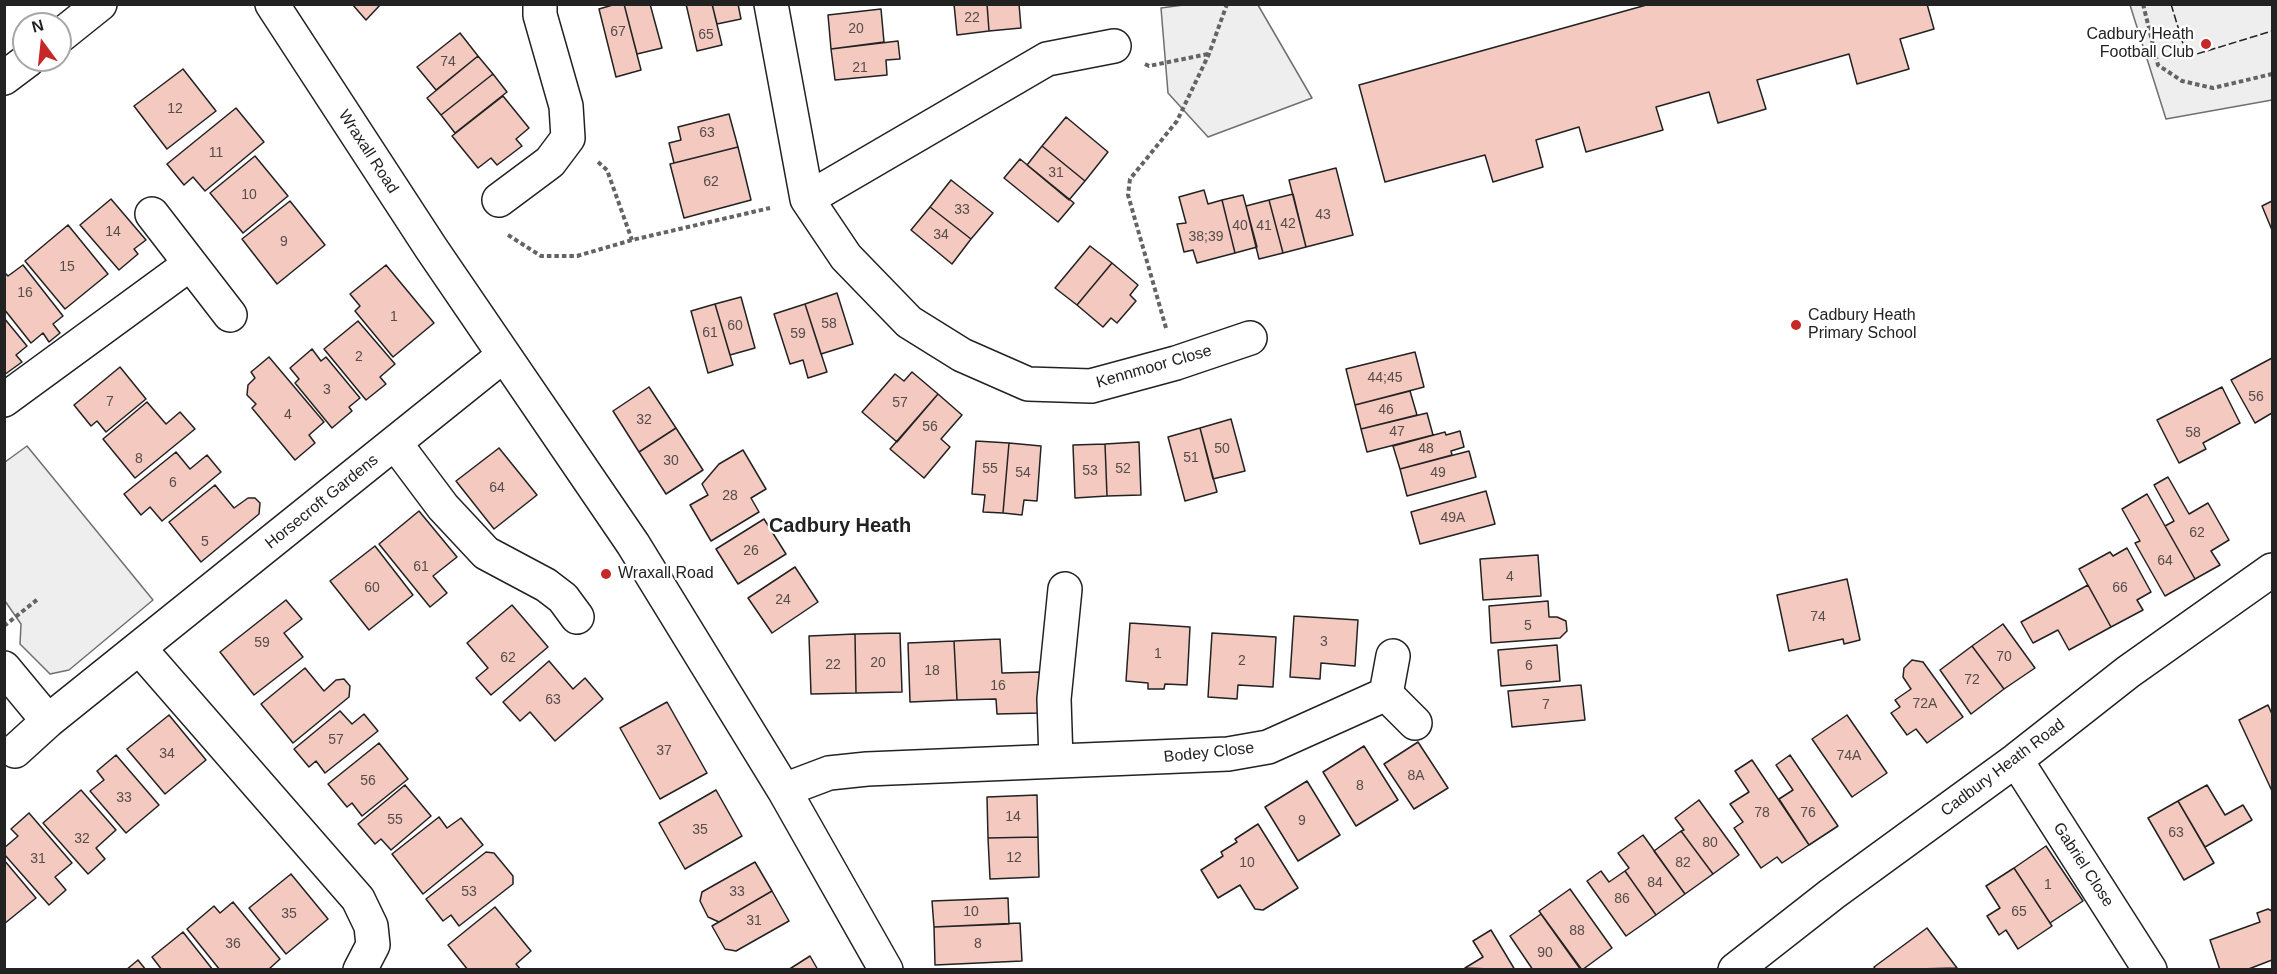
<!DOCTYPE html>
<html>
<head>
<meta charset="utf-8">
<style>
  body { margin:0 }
  #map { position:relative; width:2277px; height:974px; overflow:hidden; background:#fff; font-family:Arial,sans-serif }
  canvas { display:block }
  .frame { position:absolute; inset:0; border:6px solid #222; pointer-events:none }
  .north { position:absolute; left:12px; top:12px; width:60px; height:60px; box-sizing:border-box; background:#fff; border:2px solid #a7a7a7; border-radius:50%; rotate:345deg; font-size:16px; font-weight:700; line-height:24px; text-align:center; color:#222 }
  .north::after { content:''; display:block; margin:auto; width:21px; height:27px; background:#c62828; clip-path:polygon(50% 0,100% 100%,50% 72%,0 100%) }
</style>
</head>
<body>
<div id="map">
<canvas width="2277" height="974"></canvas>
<div class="frame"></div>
<div class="north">N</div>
</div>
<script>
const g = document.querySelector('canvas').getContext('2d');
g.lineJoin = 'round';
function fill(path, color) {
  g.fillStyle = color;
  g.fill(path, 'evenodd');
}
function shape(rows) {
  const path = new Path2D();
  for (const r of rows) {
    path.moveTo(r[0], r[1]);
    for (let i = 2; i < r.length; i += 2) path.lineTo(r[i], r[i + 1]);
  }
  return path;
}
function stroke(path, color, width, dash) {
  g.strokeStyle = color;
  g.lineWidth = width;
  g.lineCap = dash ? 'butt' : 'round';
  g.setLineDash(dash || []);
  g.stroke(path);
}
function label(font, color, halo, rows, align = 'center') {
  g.font = font + ' Arial,sans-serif';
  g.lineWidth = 4.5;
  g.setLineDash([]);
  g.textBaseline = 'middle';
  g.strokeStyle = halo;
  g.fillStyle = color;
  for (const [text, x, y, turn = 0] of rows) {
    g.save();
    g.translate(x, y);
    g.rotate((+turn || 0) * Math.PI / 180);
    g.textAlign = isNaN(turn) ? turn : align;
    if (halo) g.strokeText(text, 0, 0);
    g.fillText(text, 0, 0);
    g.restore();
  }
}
const green = shape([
  [1183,5,1258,5,1312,98,1208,137,1168,93,1161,8,1183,5],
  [2130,5,2272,5,2272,100,2166,119,2130,5],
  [27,446,153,600,69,670,50,674,20,644,21,624,5,601,5,462,27,446]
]);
fill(green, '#eee');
stroke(green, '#6f6f6f', 1.5);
const building = shape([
  [352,4,381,4,366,20,352,4],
  [616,4,624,4,641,70,616,77,599,9,616,4],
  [624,4,650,4,662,48,637,54,624,4],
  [686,4,712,4,722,45,697,51,686,4],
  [712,4,738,4,741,19,717,24,712,4],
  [954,4,987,4,989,31,957,35,954,4],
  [987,4,1019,4,1021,28,989,31,987,4],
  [1650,4,1927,4,1934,29,1900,39,1909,69,1857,84,1849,54,1757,80,1766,109,1718,123,1709,92,1656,107,1663,130,1586,152,1579,127,1536,140,1543,167,1493,182,1485,155,1385,182,1359,85,1650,4],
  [881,9,884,42,831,49,828,15,881,9],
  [460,33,478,56,436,90,417,67,460,33],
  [898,41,900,59,886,60,887,75,835,80,831,49,898,41],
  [478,56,493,74,441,115,427,98,478,56],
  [183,69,216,111,167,149,134,106,183,69],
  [493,74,507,92,455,133,441,115,493,74],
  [503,96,529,128,516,139,522,146,497,165,491,158,478,168,452,136,503,96],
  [236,108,264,142,205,191,193,177,184,185,167,164,236,108],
  [729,114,738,147,674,163,669,143,681,140,678,127,729,114],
  [1066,117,1108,152,1085,181,1042,146,1066,117],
  [1042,146,1085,181,1069,200,1027,165,1042,146],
  [738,147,751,200,684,218,670,164,738,147],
  [255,156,288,196,243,233,210,193,255,156],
  [1020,159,1074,203,1058,222,1004,178,1020,159],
  [1336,168,1353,235,1306,247,1289,180,1336,168],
  [951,180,993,213,971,239,930,207,951,180],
  [1204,190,1208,204,1222,200,1235,253,1197,263,1193,250,1184,252,1177,224,1186,223,1179,197,1204,190],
  [1293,194,1306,247,1283,253,1269,200,1293,194],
  [1243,195,1257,247,1235,253,1222,200,1243,195],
  [111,199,146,240,134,249,138,254,119,270,80,225,111,199],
  [1269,200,1283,253,1259,259,1246,206,1269,200],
  [290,201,325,245,277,284,242,239,290,201],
  [2272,201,2272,230,2262,206,2272,201],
  [930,207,971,239,952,264,911,230,930,207],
  [68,225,108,274,65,309,25,261,68,225],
  [1090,246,1112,263,1077,305,1055,288,1090,246],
  [1112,263,1138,285,1130,295,1136,301,1117,323,1111,318,1103,327,1077,305,1112,263],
  [23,265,63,316,53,324,60,333,49,342,43,333,31,343,4,309,4,272,8,276,23,265],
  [386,265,434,323,393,357,355,311,360,306,350,294,386,265],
  [837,293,853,344,821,354,805,304,837,293],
  [741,297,755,348,730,355,715,304,741,297],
  [715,304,733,365,708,373,691,311,715,304],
  [805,304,827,372,808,378,803,360,790,364,774,314,805,304],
  [4,318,27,346,16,355,22,362,4,375,4,318],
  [358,321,395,364,380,377,386,384,366,400,324,349,358,321],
  [312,349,321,361,326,357,360,398,349,407,352,411,332,428,295,383,299,379,290,368,312,349],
  [1415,352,1424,387,1355,405,1346,369,1415,352],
  [269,357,324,422,309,435,315,443,295,460,252,408,256,404,247,395,248,385,255,378,251,372,269,357],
  [2272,358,2272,413,2255,423,2231,380,2272,358],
  [120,367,146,399,106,432,97,421,91,426,74,405,120,367],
  [912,372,938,394,897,442,862,412,895,374,904,381,912,372],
  [649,387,676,428,639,452,613,411,649,387],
  [2222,387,2240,423,2203,443,2206,449,2179,463,2157,420,2222,387],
  [1410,391,1417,415,1361,429,1355,405,1410,391],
  [938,394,962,415,941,439,950,447,924,478,890,449,938,394],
  [147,402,166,424,180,412,195,429,135,478,103,439,147,402],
  [1427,413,1433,435,1367,452,1361,429,1427,413],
  [1231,419,1245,471,1213,479,1200,428,1231,419],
  [676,428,703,470,666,494,639,452,676,428],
  [1200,428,1217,492,1185,501,1168,437,1200,428],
  [1460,431,1464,447,1451,451,1452,455,1400,469,1393,446,1445,432,1446,435,1460,431],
  [976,441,1009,443,1003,513,983,512,985,495,972,494,976,441],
  [1139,442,1141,495,1107,496,1105,444,1139,442],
  [1009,443,1041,446,1037,501,1024,500,1022,515,1003,513,1009,443],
  [1105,444,1107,496,1075,498,1073,445,1105,444],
  [499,448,537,495,494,529,456,481,499,448],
  [743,450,766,489,751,498,759,512,711,541,690,505,708,495,702,484,719,464,743,450],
  [1469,451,1476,477,1407,496,1400,469,1469,451],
  [176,452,190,469,207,455,221,472,162,521,150,507,141,515,124,494,176,452],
  [2168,477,2189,514,2208,503,2229,540,2211,551,2220,565,2195,579,2165,526,2174,521,2154,485,2168,477],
  [215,485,234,508,248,498,255,498,260,503,259,514,201,562,169,522,215,485],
  [1486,491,1495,524,1420,544,1411,512,1486,491],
  [2147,494,2195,579,2165,596,2135,543,2140,541,2122,509,2147,494],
  [419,511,457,557,433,576,447,593,430,607,379,544,419,511],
  [764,519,786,554,738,584,716,549,764,519],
  [375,546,413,595,369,630,330,581,375,546],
  [2127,548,2151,592,2137,600,2143,610,2111,627,2079,569,2110,552,2113,556,2127,548],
  [1538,555,1541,596,1483,600,1480,559,1538,555],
  [795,567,818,602,772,633,748,598,795,567],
  [1847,579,1860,640,1844,644,1843,639,1789,651,1777,595,1847,579],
  [2088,585,2111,627,2069,650,2058,630,2033,643,2021,622,2088,585],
  [286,600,302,619,284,633,303,657,254,695,220,652,286,600],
  [1548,601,1549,617,1557,617,1566,621,1567,631,1560,638,1491,643,1489,606,1548,601],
  [512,605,548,647,491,695,476,678,488,668,467,643,512,605],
  [1294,616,1358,620,1355,666,1321,663,1320,679,1290,677,1294,616],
  [1130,623,1190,627,1187,685,1165,684,1164,689,1148,689,1148,683,1126,681,1130,623],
  [2003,624,2035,668,2004,689,1972,646,2003,624],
  [900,633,902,692,856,693,855,634,900,633],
  [1212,633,1276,637,1273,687,1238,685,1237,699,1208,697,1212,633],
  [855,634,856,693,811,694,809,636,855,634],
  [1000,639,1002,673,1040,672,1041,713,997,714,996,699,957,700,954,641,1000,639],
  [954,641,957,700,910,702,908,643,954,641],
  [1557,645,1560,681,1501,686,1498,650,1557,645],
  [1972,646,2004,689,1971,714,1940,670,1972,646],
  [1912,660,1923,662,1963,717,1927,743,1916,729,1907,735,1891,713,1900,707,1895,700,1911,689,1903,677,1904,668,1912,660],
  [549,661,573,689,585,678,603,699,555,741,530,712,520,721,503,702,549,661],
  [305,668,324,691,336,680,344,679,350,686,349,697,293,743,261,704,305,668],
  [1581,685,1585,720,1512,727,1508,691,1581,685],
  [667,702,707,773,660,799,620,728,667,702],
  [2268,705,2272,714,2272,791,2239,720,2268,705],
  [340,711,352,724,364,714,378,731,325,773,316,761,309,767,294,749,340,711],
  [169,715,206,760,165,794,127,749,169,715],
  [1847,715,1887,773,1852,797,1812,739,1847,715],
  [1418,742,1448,788,1414,809,1384,764,1418,742],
  [379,743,408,779,362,816,352,803,347,807,328,784,379,743],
  [1364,746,1398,800,1356,826,1323,772,1364,746],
  [116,755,159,805,126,833,90,791,104,780,97,771,116,755],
  [1790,755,1838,826,1809,845,1779,799,1793,790,1776,765,1790,755],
  [1752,760,1809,845,1782,863,1777,857,1761,868,1734,828,1743,822,1730,804,1749,792,1735,771,1752,760],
  [1307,781,1340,835,1298,861,1265,807,1307,781],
  [405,785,431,816,391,850,381,839,375,844,358,824,405,785],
  [2207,785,2225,815,2243,805,2252,820,2205,847,2178,801,2207,785],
  [81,790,116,830,96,848,105,859,88,874,43,823,81,790],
  [716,790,742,836,685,869,659,823,716,790],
  [1037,795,1038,837,988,838,987,797,1037,795],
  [1699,800,1739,855,1713,874,1681,831,1684,830,1675,818,1699,800],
  [2178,801,2214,863,2184,880,2148,818,2178,801],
  [29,813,72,863,55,877,66,890,49,905,4,854,4,848,18,836,11,829,29,813],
  [439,817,447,828,461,818,483,845,423,894,392,854,439,817],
  [1258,824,1298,888,1263,910,1255,909,1240,885,1218,898,1201,870,1223,856,1221,852,1237,842,1235,839,1258,824],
  [1681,831,1713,874,1685,894,1654,851,1681,831],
  [1643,835,1685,894,1656,915,1625,871,1629,868,1618,853,1643,835],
  [1038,837,1039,877,990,879,988,838,1038,837],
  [2046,846,2083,901,2050,923,2014,868,2046,846],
  [486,852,494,853,513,876,513,884,459,926,451,915,443,921,426,899,486,852],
  [4,860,36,898,4,924,4,860],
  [755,862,772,891,719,922,708,917,700,901,702,892,755,862],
  [2014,868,2052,926,2018,949,2006,930,1999,935,1987,916,2000,908,1986,886,2014,868],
  [1601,871,1609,882,1625,871,1656,915,1626,936,1587,881,1601,871],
  [291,874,328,919,286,954,249,908,291,874],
  [1570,889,1612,948,1582,970,1539,911,1570,889],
  [772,891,789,921,736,951,725,949,712,926,772,891],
  [1008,898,1009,924,934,927,932,901,1008,898],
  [233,902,280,959,268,970,220,970,187,929,214,906,220,913,233,902],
  [495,907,531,951,516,964,521,970,468,970,448,945,495,907],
  [2268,909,2272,911,2272,960,2246,970,2220,970,2210,940,2260,922,2257,913,2268,909],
  [1541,914,1581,970,1533,970,1510,936,1541,914],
  [1020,923,1022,961,935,965,934,927,1020,923],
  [1927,928,1957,968,1876,970,1874,967,1927,928],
  [1491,930,1515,970,1465,968,1483,957,1473,941,1491,930],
  [183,932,213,970,162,970,152,957,183,932],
  [810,956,818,970,788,970,810,956],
  [138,960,146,970,126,970,138,960]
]);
fill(building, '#f3c9c0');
stroke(building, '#222', 1.5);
const minor = shape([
  [272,4,431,248,633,544,784,790,886,970],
  [771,4,807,199,846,257,909,322,962,355,1028,384,1091,386,1176,363,1250,338],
  [60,36,100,4],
  [4,78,28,60],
  [807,199,1047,59,1114,46],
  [499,200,550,162,568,138,566,106,540,15,540,4],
  [152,214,230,315],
  [4,400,190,264],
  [395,443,443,507,486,553,546,585,563,598,577,617],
  [140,649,358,899,371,926,373,945,360,970],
  [1393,656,1386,694,1415,723],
  [4,668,48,721],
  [15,751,48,721,504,355],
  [2016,760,2150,970],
  [1056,761,1054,699,1065,589],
  [784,790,829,773,867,769,1228,754,1268,747,1386,694],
  [1735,970,1832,894,2016,760,2128,672,2272,570]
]);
stroke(minor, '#222', 36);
stroke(shape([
  [2143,4,2158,65,2182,81,2213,88,2272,74],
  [1145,64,1149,66,1208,54],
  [598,162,607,170,632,240],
  [508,235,541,256,577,256,632,240,770,208],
  [1166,328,1128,195,1130,179,1177,121,1209,54,1227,4],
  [4,626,38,599]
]), '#646464', 4, [4.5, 3]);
stroke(minor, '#fff', 33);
stroke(shape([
  [2171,4,2187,57,2272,31]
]), '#222', 1.5, [8, 3]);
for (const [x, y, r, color] of [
  [2206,44,6,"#c62828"],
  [1796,325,6,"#c62828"],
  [606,574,6,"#c62828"]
]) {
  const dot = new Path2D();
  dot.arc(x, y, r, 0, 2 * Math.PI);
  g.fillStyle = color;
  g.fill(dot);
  stroke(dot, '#fff', 2);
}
label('14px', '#564c4a', null, [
  ["22",972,18],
  ["20",856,29],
  ["67",618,32],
  ["65",706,35],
  ["74",448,62],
  ["21",860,68],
  ["12",175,109],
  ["63",707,133],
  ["11",216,153],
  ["31",1056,173],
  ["62",711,182],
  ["10",249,195],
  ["33",962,210],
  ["43",1323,215],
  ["42",1288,224],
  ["40",1240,226],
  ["41",1264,226],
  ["14",113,232],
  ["34",941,235],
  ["38;39",1206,237],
  ["9",284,242],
  ["15",67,267],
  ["16",25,293],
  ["1",394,317],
  ["58",829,324],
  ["60",735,326],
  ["61",710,333],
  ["59",798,334],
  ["2",359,357],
  ["44;45",1385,378],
  ["3",327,390],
  ["56",2256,397],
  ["7",110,402],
  ["57",900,403],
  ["46",1386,410],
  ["4",288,415],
  ["32",644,420],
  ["56",930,427],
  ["47",1397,432],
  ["58",2193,433],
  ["50",1222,449],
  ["48",1426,449],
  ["51",1191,458],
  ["8",139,459],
  ["30",671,461],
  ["55",990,469],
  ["52",1123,469],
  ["53",1090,471],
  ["54",1023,473],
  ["49",1438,473],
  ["6",173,483],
  ["64",497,488],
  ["28",730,496],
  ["49A",1453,518],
  ["62",2197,533],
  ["5",205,542],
  ["26",751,551],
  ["64",2165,561],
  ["61",421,567],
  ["4",1510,577],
  ["60",372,588],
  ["66",2120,588],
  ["24",783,600],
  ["74",1818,617],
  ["5",1528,626],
  ["3",1324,642],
  ["59",262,643],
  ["1",1158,654],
  ["70",2004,657],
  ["62",508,658],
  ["2",1242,661],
  ["20",878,663],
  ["22",833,665],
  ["6",1529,666],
  ["18",932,671],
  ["72",1972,680],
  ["16",998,686],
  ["63",553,700],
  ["72A",1925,704],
  ["7",1546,705],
  ["57",336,740],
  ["37",664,751],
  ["34",167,754],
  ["74A",1849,756],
  ["8A",1416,776],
  ["56",368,781],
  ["8",1360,786],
  ["33",124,798],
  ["78",1762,813],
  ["76",1808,813],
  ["14",1013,817],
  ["55",395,820],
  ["9",1302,821],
  ["35",700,830],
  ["63",2176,833],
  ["32",82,839],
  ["80",1710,843],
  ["12",1014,858],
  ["31",38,859],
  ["10",1247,863],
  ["82",1683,863],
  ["84",1655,883],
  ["1",2048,885],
  ["53",469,892],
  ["33",737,892],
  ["86",1622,899],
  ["10",971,912],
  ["65",2019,912],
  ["35",289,914],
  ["31",754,921],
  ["88",1577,931],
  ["36",233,944],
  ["8",978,944],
  ["90",1545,953]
]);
label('16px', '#222', '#fff', [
  ["Cadbury Heath",2194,35,"right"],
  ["Football Club",2194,53,"right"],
  ["Cadbury Heath",1808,316],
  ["Primary School",1808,334],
  ["Wraxall Road",618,574]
], 'left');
label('16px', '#222', '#fff', [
  ["Wraxall Road",368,152,57],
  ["Kennmoor Close",1154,367,-16],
  ["Horsecroft Gardens",322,502,-39],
  ["Bodey Close",1209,753,-6],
  ["Cadbury Heath Road",2003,768,-37],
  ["Gabriel Close",2083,865,57]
]);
label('bold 20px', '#222', '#fff', [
  ["Cadbury Heath",840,526]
]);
</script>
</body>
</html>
